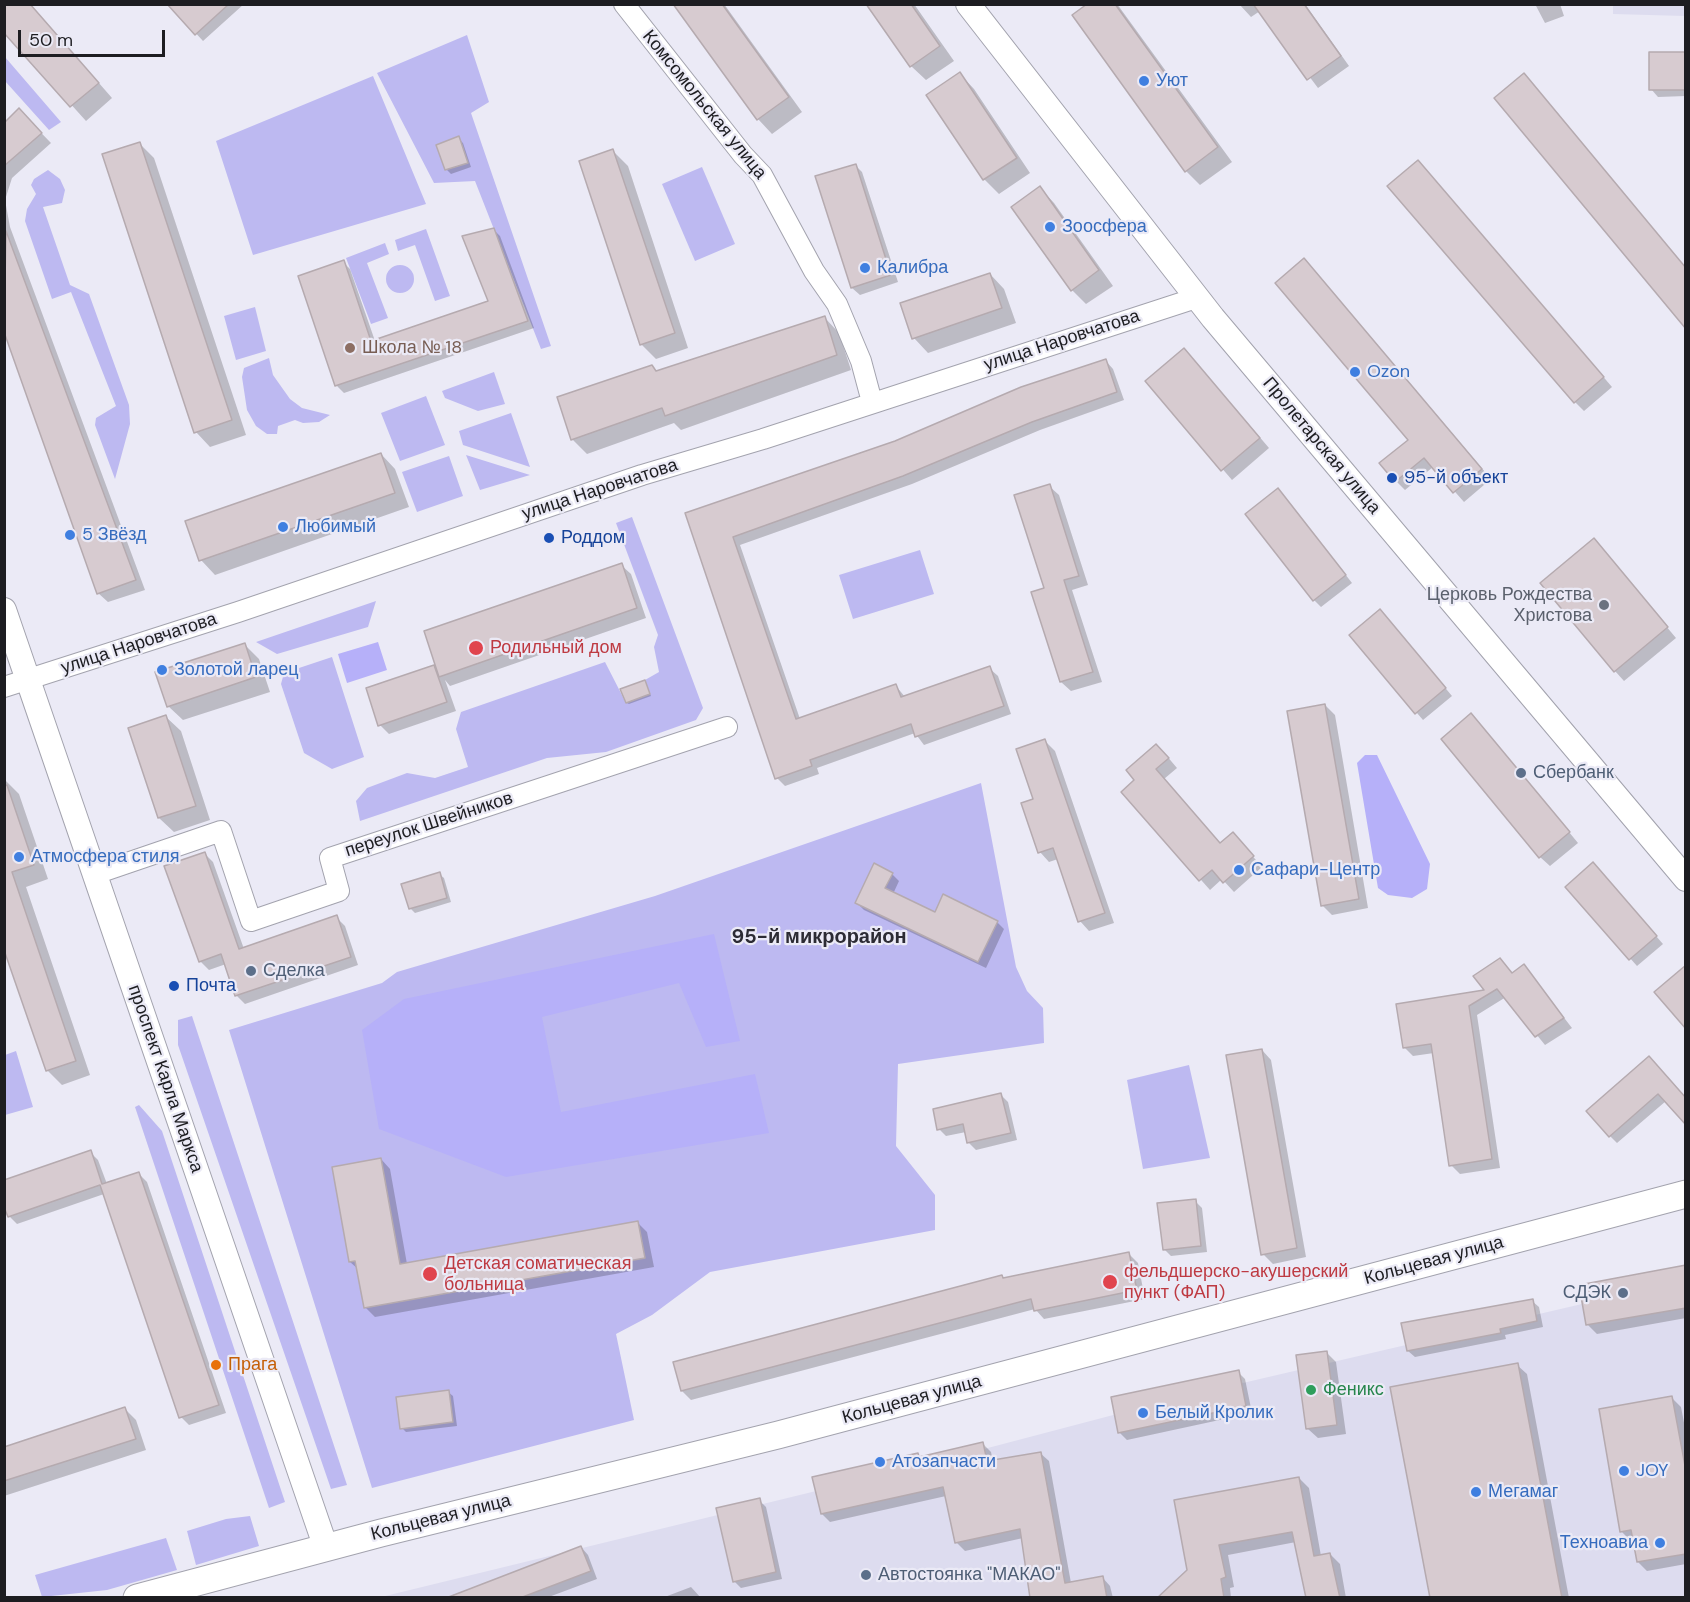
<!DOCTYPE html>
<html>
<head>
<meta charset="utf-8">
<style>
  body { margin:0 }
  #map { position:relative; width:1690px; height:1602px; overflow:hidden; background:#ebeaf6; font-family:"DM Sans",sans-serif }
  canvas { display:block }
  .frame { position:absolute; inset:0; border:6px solid #1d1d21; pointer-events:none }
  .scale { position:absolute; left:18px; top:30px; width:147px; height:27px; box-sizing:border-box; border:3px solid #1d1d21; border-top:0; padding-left:8px; font-size:18px; line-height:21px; white-space:nowrap; color:#1d1d21; -webkit-text-stroke:4px #ebeaf6; paint-order:stroke }
</style>
</head>
<body>
<div id="map">
<canvas width="1690" height="1602"></canvas>
<div class="frame"></div>
<div class="scale">50 m</div>
</div>
<script>
const g = document.querySelector('canvas').getContext('2d');
g.lineJoin = 'round';
function fill(path, color) {
  g.fillStyle = color;
  g.fill(path, 'evenodd');
}
function shape(rows) {
  const path = new Path2D();
  for (const r of rows) {
    if (r.length === 3) {
      path.moveTo(r[0] + r[2], r[1]);
      path.arc(r[0], r[1], r[2], 0, 2 * Math.PI);
      continue;
    }
    path.moveTo(r[0], r[1]);
    for (let i = 2; i < r.length; i += 2) path.lineTo(r[i], r[i + 1]);
  }
  return path;
}
function stroke(path, color, width, dash) {
  g.strokeStyle = color;
  g.lineWidth = width;
  g.lineCap = dash ? 'butt' : 'round';
  g.setLineDash(dash || []);
  g.stroke(path);
}
function label(font, color, halo, rows, align = 'center') {
  g.font = font + ' "DM Sans",sans-serif';
  g.lineWidth = 4.5;
  g.setLineDash([]);
  g.textBaseline = 'middle';
  g.strokeStyle = halo;
  g.fillStyle = color;
  for (const [text, x, y, turn = 0] of rows) {
    g.save();
    g.translate(x, y);
    g.rotate((+turn || 0) * Math.PI / 180);
    g.textAlign = isNaN(turn) ? turn : align;
    if (halo) g.strokeText(text, 0, 0);
    g.fillText(text, 0, 0);
    g.restore();
  }
}
fill(shape([
  [1613,5,1685,5,1685,16,1613,14],
  [1685,1280,1685,1597,377,1598,927,1464,1174,1399]
]), '#dddcef');
fill(shape([
  [467,35,489,102,471,113,551,346,541,349,475,181,434,183,377,73],
  [5,57,61,122,49,130,5,81],
  [373,76,426,204,253,255,216,141],
  [702,167,735,244,695,261,662,184],
  [48,170,60,179,65,190,62,203,43,207,70,285,89,294,129,405,130,424,115,479,95,425,96,418,116,406,71,292,52,299,25,221,27,209,36,194,31,185,34,179],
  [426,229,450,296,435,301,415,245,398,251,395,240],
  [385,243,389,254,367,263,388,318,371,324,346,258],
  [400,279,14],
  [255,307,266,351,236,360,224,316],
  [269,358,273,375,290,399,302,408,330,415,319,422,303,423,295,420,278,426,277,434,267,434,256,426,247,410,242,377,244,368],
  [494,372,505,404,478,411,445,398,442,391],
  [426,396,445,445,400,461,381,413],
  [511,413,530,467,463,445,459,431],
  [466,455,530,475,480,490],
  [449,456,463,496,417,512,402,472],
  [632,517,703,708,696,720,606,752,547,758,360,821,356,801,367,788,407,773,435,778,468,767,456,729,461,712,605,662,626,703,650,694,645,680,659,672,654,647,658,635,616,523],
  [920,550,934,594,853,619,839,575],
  [376,601,368,627,277,654,256,642],
  [332,657,364,757,332,769,304,753,281,684,284,673],
  [981,783,1016,967,1027,991,1043,1008,1044,1043,898,1064,896,1146,935,1195,935,1230,710,1272,652,1315,616,1334,634,1420,372,1488,229,1030,382,983,397,972,655,896],
  [192,1016,347,1485,331,1489,178,1045,178,1020],
  [16,1051,33,1107,5,1115,5,1055],
  [1189,1065,1210,1158,1143,1169,1127,1080],
  [139,1105,162,1131,285,1502,269,1508,135,1107],
  [250,1516,259,1546,196,1565,187,1531,226,1519],
  [166,1538,177,1570,107,1590,42,1597,35,1575]
]), '#bdb9f1');
fill(shape([
  [378,642,387,670,347,683,338,654],
  [1365,755,1377,755,1430,864,1427,889,1412,898,1388,895,1378,888,1357,763],
  [714,934,740,1041,706,1047,679,983,542,1017,561,1112,755,1074,769,1133,506,1177,379,1129,362,1030,404,999]
]), '#b6b0f9');
fill(shape([
  [30,4,112,98,86,121,4,30],
  [169,4,244,4,203,41],
  [675,4,724,4,802,112,772,134,758,119],
  [868,4,914,4,954,61,926,80,911,66],
  [1089,4,1117,4,1120,8,1232,162,1200,185,1186,171],
  [1239,4,1305,4,1349,66,1318,88,1260,11,1251,17],
  [1535,4,1560,4,1564,16,1545,23],
  [1686,53,1686,96,1658,97,1651,89],
  [960,74,974,89,1030,173,999,194,984,179],
  [19,110,51,143,12,178,5,200,10,227,145,590,108,602,98,593,4,327,4,124],
  [458,138,463,143,471,167,451,174,447,170,438,146],
  [140,144,154,158,246,435,210,447,196,432],
  [613,151,628,166,688,348,656,359,641,344],
  [855,165,862,172,898,282,860,295,852,288,817,177],
  [1427,171,1612,387,1584,411,1575,402],
  [1040,188,1054,203,1113,286,1086,304,1072,290],
  [493,229,500,236,534,328,344,393,337,386,299,277,343,262,350,269,375,341,490,302],
  [1313,269,1491,479,1464,502,1433,467,1405,490,1396,481,1410,440],
  [990,274,1004,289,1016,323,928,353,914,338],
  [825,318,839,333,851,370,681,430,674,423,587,454,572,439,657,372],
  [1193,359,1269,448,1232,480,1147,381],
  [1105,360,1113,369,1124,400,1040,430,912,484,740,545,800,719,896,686,905,697,989,668,998,676,1011,714,924,745,915,733,817,768,819,774,785,786,777,778,687,514,895,442],
  [381,454,395,469,409,507,215,575,201,560,187,522],
  [1049,486,1059,495,1088,585,1072,590,1102,682,1071,691,1061,682,1033,593,1046,589],
  [1285,497,1352,583,1321,607,1314,600],
  [1594,540,1676,638,1624,681,1615,671],
  [621,565,631,574,646,618,450,686,445,680,456,711,389,734,380,725,434,666,439,672],
  [1387,618,1452,696,1423,720,1351,636],
  [244,644,259,659,270,692,183,720,168,706],
  [645,682,651,696,629,704,627,703],
  [1325,705,1335,715,1368,908,1332,915,1322,905],
  [166,717,181,731,210,820,174,832,159,818],
  [1481,725,1578,843,1550,866,1540,857],
  [1045,741,1055,751,1114,923,1089,931,1080,921,1058,859,1049,862,1040,852,1035,800],
  [1166,755,1177,768,1164,779,1221,845,1242,844,1262,867,1234,892,1222,879,1210,890,1123,792],
  [4,779,19,794,48,879,26,887,90,1075,62,1085,47,1070,4,945],
  [204,853,213,862,244,949,336,917,345,926,358,965,245,1004,236,995,226,964,209,970,200,961],
  [1600,872,1663,944,1637,966,1567,887],
  [439,874,444,878,451,902,415,913,410,908],
  [892,874,899,881,893,894,936,914,997,922,1004,929,986,968,864,910,857,903],
  [1500,959,1513,974,1524,966,1572,1028,1545,1045,1506,997,1477,1015,1500,1168,1460,1174,1451,1165,1434,1053,1413,1056,1404,1047,1487,991],
  [1262,1050,1271,1060,1306,1257,1273,1264,1263,1254],
  [1648,1058,1666,1101,1617,1143,1610,1136],
  [1001,1095,1008,1102,1017,1140,976,1150,969,1143,966,1132,946,1136,939,1129],
  [90,1152,98,1160,107,1184,139,1174,147,1182,226,1413,189,1425,181,1417,104,1194,17,1224,9,1216],
  [381,1159,390,1169,407,1264,638,1223,647,1232,654,1267,375,1317,365,1307,358,1269,350,1262],
  [1195,1201,1202,1208,1207,1252,1171,1256,1164,1249],
  [1129,1254,1138,1263,1145,1299,1044,1319,1035,1309,691,1400,682,1391,675,1363,1004,1279],
  [1686,1267,1686,1318,1597,1334,1588,1325,1581,1286],
  [1532,1301,1539,1307,1543,1327,1505,1335,1506,1339,1415,1357,1408,1351,1403,1324],
  [1326,1352,1336,1362,1346,1434,1318,1438,1308,1429],
  [1517,1365,1527,1374,1569,1598,1431,1598],
  [1238,1372,1245,1379,1252,1413,1127,1440,1120,1433],
  [448,1392,453,1396,457,1426,406,1432,402,1428],
  [1672,1398,1681,1407,1686,1433,1686,1564,1647,1571,1638,1562,1634,1540,1631,1541,1622,1532],
  [125,1409,136,1420,146,1450,4,1496,4,1448],
  [983,1444,991,1452,993,1462,1040,1453,1049,1461,1071,1583,1102,1577,1110,1586,1113,1598,1034,1598,1023,1538,965,1551,957,1543,946,1496,830,1522,822,1514,917,1455,921,1458],
  [1299,1478,1309,1488,1321,1556,1330,1554,1340,1564,1346,1598,1307,1598,1296,1542,1228,1555,1234,1587,1230,1588,1231,1598,1160,1598,1188,1571,1175,1501],
  [759,1500,766,1507,782,1579,741,1588,734,1581],
  [581,1547,588,1555,597,1579,546,1598,454,1598,453,1595],
  [691,1587,701,1598,662,1598]
]), '#0003');
const building = shape([
  [4,4,30,4,99,83,70,107,4,33,4,4],
  [167,4,229,4,195,35,167,4],
  [673,4,722,4,789,97,757,120,673,4],
  [866,4,911,4,940,46,910,67,866,4],
  [1087,4,1115,4,1218,147,1185,172,1072,15,1087,4],
  [1253,4,1304,4,1341,56,1307,80,1253,4],
  [1649,52,1686,52,1686,90,1649,90,1649,52],
  [960,72,1017,158,983,180,926,95,960,72],
  [1524,73,1686,268,1686,329,1494,98,1524,73],
  [19,108,42,133,4,166,4,123,19,108],
  [459,136,468,163,445,170,436,145,459,136],
  [140,142,232,420,194,433,102,154,140,142],
  [613,149,675,333,640,345,579,161,613,149],
  [1418,160,1604,377,1574,403,1387,186,1418,160],
  [856,164,891,275,851,288,815,176,856,164],
  [1040,186,1099,270,1071,291,1011,207,1040,186],
  [494,228,528,321,335,386,298,276,344,260,371,341,488,301,462,236,494,228],
  [6,231,136,580,97,594,4,332,6,231],
  [1304,258,1482,469,1453,493,1424,458,1395,482,1379,463,1408,440,1275,283,1304,258],
  [990,273,1002,308,912,339,900,303,990,273],
  [825,316,837,355,665,416,662,408,571,440,557,397,652,365,656,371,825,316],
  [1184,348,1260,438,1221,471,1145,381,1184,348],
  [1106,359,1117,392,1032,422,903,476,733,537,796,719,896,684,901,697,990,666,1004,706,915,737,911,724,810,760,812,766,775,779,685,513,895,441,1021,387,1106,359],
  [381,453,395,493,199,561,185,521,381,453],
  [1050,484,1079,576,1064,580,1093,672,1060,682,1031,592,1044,588,1014,495,1050,484],
  [1278,488,1346,575,1313,601,1245,514,1278,488],
  [1594,538,1668,627,1614,672,1540,583,1594,538],
  [622,563,637,608,439,677,424,631,622,563],
  [1380,609,1446,688,1415,714,1349,635,1380,609],
  [245,643,256,677,167,707,155,672,245,643],
  [434,665,447,702,378,726,366,688,434,665],
  [645,680,650,694,626,703,620,689,645,680],
  [1325,704,1359,899,1321,906,1287,711,1325,704],
  [1471,713,1570,832,1539,858,1441,739,1471,713],
  [166,715,196,806,158,818,128,728,166,715],
  [1045,739,1105,913,1078,922,1053,848,1038,853,1021,803,1033,799,1016,749,1045,739],
  [1156,744,1169,758,1156,769,1220,843,1233,832,1254,856,1223,883,1212,870,1199,881,1121,792,1134,780,1126,770,1156,744],
  [7,785,34,865,12,872,76,1061,46,1071,4,950,4,786,7,785],
  [205,852,239,949,337,915,351,957,235,996,221,954,199,962,164,866,205,852],
  [1593,862,1657,936,1629,960,1565,887,1593,862],
  [874,863,893,873,885,888,935,912,943,894,998,921,978,962,855,903,874,863],
  [440,872,447,898,409,909,401,884,440,872],
  [1500,958,1512,973,1524,964,1564,1018,1535,1037,1497,989,1469,1006,1492,1159,1449,1166,1431,1044,1403,1048,1396,1004,1484,990,1473,976,1500,958],
  [1686,965,1686,1029,1654,992,1686,965],
  [1262,1049,1297,1248,1261,1255,1226,1055,1262,1049],
  [1649,1056,1686,1098,1686,1125,1658,1094,1609,1137,1586,1111,1649,1056],
  [1001,1093,1011,1133,967,1143,963,1124,937,1130,933,1109,1001,1093],
  [91,1150,102,1184,139,1172,219,1405,179,1418,100,1185,8,1217,4,1207,4,1180,91,1150],
  [381,1158,400,1264,638,1221,645,1258,364,1308,355,1261,349,1262,332,1167,381,1158],
  [1196,1199,1201,1246,1163,1250,1157,1203,1196,1199],
  [1129,1252,1137,1290,1034,1311,1031,1299,681,1391,673,1362,1002,1275,1003,1278,1129,1252],
  [1686,1265,1686,1308,1586,1325,1579,1285,1686,1265],
  [1533,1299,1537,1321,1500,1329,1501,1333,1407,1351,1401,1323,1533,1299],
  [1327,1351,1337,1425,1306,1429,1296,1355,1327,1351],
  [1518,1363,1562,1598,1430,1598,1390,1387,1518,1363],
  [1239,1370,1246,1406,1118,1433,1111,1397,1239,1370],
  [449,1390,453,1422,400,1429,396,1397,449,1390],
  [1672,1396,1686,1471,1686,1554,1637,1562,1631,1530,1620,1532,1599,1409,1672,1396],
  [125,1407,136,1439,4,1481,4,1447,125,1407],
  [983,1442,987,1461,1041,1452,1065,1583,1103,1576,1107,1598,1030,1598,1020,1529,955,1543,943,1487,821,1514,812,1477,918,1453,919,1457,983,1442],
  [1299,1477,1314,1556,1330,1553,1340,1598,1306,1598,1292,1532,1219,1545,1226,1577,1221,1579,1224,1598,1157,1598,1187,1570,1174,1500,1299,1477],
  [760,1498,776,1572,733,1582,716,1508,760,1498],
  [581,1546,591,1571,520,1598,446,1598,581,1546]
]);
fill(building, '#d7cbd0');
stroke(building, '#b5aaaf', 1.5);
const minor = shape([
  [624,4,743,155,762,175,814,271,837,304,861,361,872,402],
  [4,687,238,612,642,475,763,439,1196,298],
  [95,874,221,831,251,921,339,891,330,858,727,727]
]);
const tertiary = shape([
  [968,4,1213,318,1686,879],
  [4,610,326,1548]
]);
const secondary = shape([
  [137,1598,381,1533,778,1435,1686,1194]
]);
stroke(minor, '#a3a3ae', 22);
stroke(tertiary, '#a3a3ae', 26);
stroke(secondary, '#a3a3ae', 29);
stroke(minor, '#fff', 20);
stroke(tertiary, '#fff', 24);
stroke(secondary, '#fff', 27);
for (const [x, y, r, color] of [
  [1144,81,6,"#3f7fe0"],
  [1050,227,6,"#3f7fe0"],
  [865,268,6,"#3f7fe0"],
  [350,348,6,"#8d6e63"],
  [1355,372,6,"#3f7fe0"],
  [1392,478,6,"#1a4fb4"],
  [283,527,6,"#3f7fe0"],
  [70,535,6,"#3f7fe0"],
  [549,538,6,"#1a4fb4"],
  [1604,605,6,"#6b7280"],
  [476,648,8,"#e0444e"],
  [162,670,6,"#3f7fe0"],
  [1521,773,6,"#5c6f8a"],
  [19,857,6,"#3f7fe0"],
  [1239,870,6,"#3f7fe0"],
  [251,971,6,"#5c6f8a"],
  [174,986,6,"#1a4fb4"],
  [430,1274,8,"#e0444e"],
  [1110,1282,8,"#e0444e"],
  [1623,1293,6,"#5c6f8a"],
  [216,1365,6,"#e8710a"],
  [1311,1390,6,"#2e9e5b"],
  [1143,1413,6,"#3f7fe0"],
  [880,1462,6,"#3f7fe0"],
  [1624,1471,6,"#3f7fe0"],
  [1476,1492,6,"#3f7fe0"],
  [1660,1543,6,"#3f7fe0"],
  [866,1575,6,"#5c6f8a"]
]) {
  const dot = new Path2D();
  dot.arc(x, y, r, 0, 2 * Math.PI);
  g.fillStyle = color;
  g.fill(dot);
  stroke(dot, '#ebeaf6', 2);
}
label('18px', '#366cbe', '#ebeaf6', [
  ["Уют",1156,81],
  ["Зоосфера",1062,227],
  ["Калибра",877,268],
  ["Ozon",1367,372],
  ["Любимый",295,527],
  ["5 Звёзд",82,535],
  ["Золотой ларец",174,670],
  ["Атмосфера стиля",31,857],
  ["Сафари-Центр",1251,870],
  ["Белый Кролик",1155,1413],
  ["Атозапчасти",892,1462],
  ["JOY",1636,1471],
  ["Мегамаг",1488,1492],
  ["Техноавиа",1648,1543,"right"]
], 'left');
label('18px', '#1d1d21', '#ebeaf6', [
  ["Комсомольская улица",704,105,51],
  ["улица Наровчатова",1062,341,-18],
  ["Пролетарская улица",1321,446,50],
  ["улица Наровчатова",600,490,-18],
  ["улица Наровчатова",139,644,-18],
  ["переулок Швейников",429,825,-18],
  ["проспект Карла Маркса",165,1079,71],
  ["Кольцевая улица",1434,1261,-15],
  ["Кольцевая улица",912,1400,-15],
  ["Кольцевая улица",441,1518,-14]
]);
label('18px', '#785e54', '#ebeaf6', [
  ["Школа № 18",362,348]
], 'left');
label('18px', '#164399', '#ebeaf6', [
  ["95-й объект",1404,478],
  ["Роддом",561,538],
  ["Почта",186,986]
], 'left');
label('18px', '#5b616d', '#ebeaf6', [
  ["Церковь Рождества",1592,595],
  ["Христова",1592,616]
], 'right');
label('18px', '#be3a42', '#ebeaf6', [
  ["Родильный дом",490,648],
  ["Детская соматическая",444,1264],
  ["больница",444,1285],
  ["фельдшерско-акушерский",1124,1272],
  ["пункт (ФАП)",1124,1293]
], 'left');
label('18px', '#4e5e75', '#ebeaf6', [
  ["Сбербанк",1533,773],
  ["Сделка",263,971],
  ["СДЭК",1611,1293,"right"],
  ["Автостоянка \"МАКАО\"",878,1575]
], 'left');
label('18px', '#c56008', '#ebeaf6', [
  ["Прага",228,1365]
], 'left');
label('18px', '#27864d', '#ebeaf6', [
  ["Феникс",1323,1390]
], 'left');
label('bold 20px', '#2c2b34', '#ebeaf6', [
  ["95-й микрорайон",819,938]
]);
</script>
</body>
</html>
